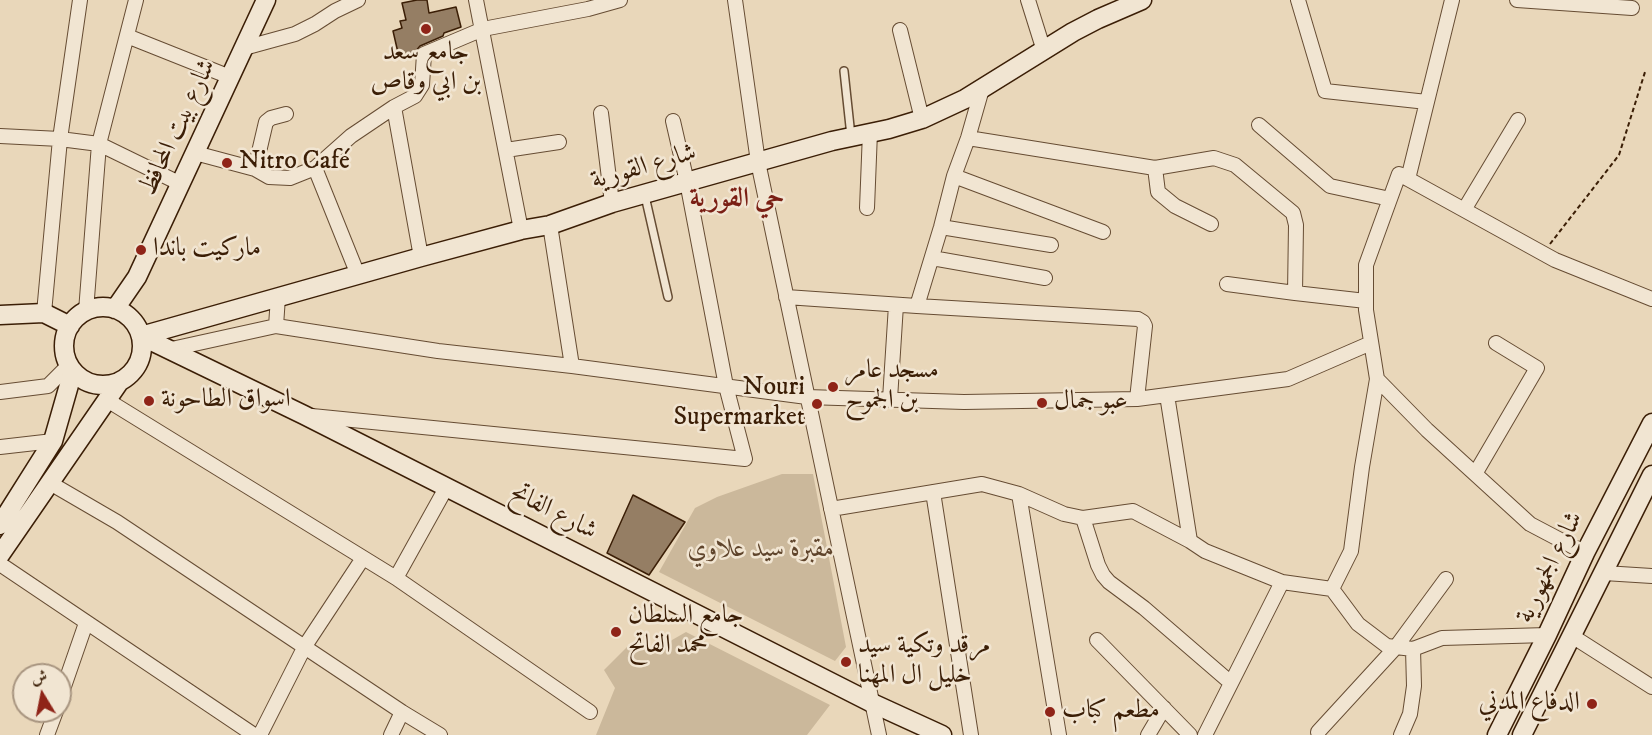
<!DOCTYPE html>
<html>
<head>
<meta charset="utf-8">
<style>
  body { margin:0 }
  #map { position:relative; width:1652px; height:735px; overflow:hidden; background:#e9d7ba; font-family:"IM FELL DW Pica",Amiri,serif }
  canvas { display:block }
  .north { position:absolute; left:12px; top:663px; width:60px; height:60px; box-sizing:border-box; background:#f1e5d2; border:2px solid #a89580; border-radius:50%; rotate:350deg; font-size:16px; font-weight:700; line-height:24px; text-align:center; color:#3b1e06 }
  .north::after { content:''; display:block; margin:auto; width:21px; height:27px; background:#8f2418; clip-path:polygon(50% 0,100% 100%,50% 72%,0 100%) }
</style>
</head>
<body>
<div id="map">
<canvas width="1652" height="735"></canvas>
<div class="north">ش</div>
</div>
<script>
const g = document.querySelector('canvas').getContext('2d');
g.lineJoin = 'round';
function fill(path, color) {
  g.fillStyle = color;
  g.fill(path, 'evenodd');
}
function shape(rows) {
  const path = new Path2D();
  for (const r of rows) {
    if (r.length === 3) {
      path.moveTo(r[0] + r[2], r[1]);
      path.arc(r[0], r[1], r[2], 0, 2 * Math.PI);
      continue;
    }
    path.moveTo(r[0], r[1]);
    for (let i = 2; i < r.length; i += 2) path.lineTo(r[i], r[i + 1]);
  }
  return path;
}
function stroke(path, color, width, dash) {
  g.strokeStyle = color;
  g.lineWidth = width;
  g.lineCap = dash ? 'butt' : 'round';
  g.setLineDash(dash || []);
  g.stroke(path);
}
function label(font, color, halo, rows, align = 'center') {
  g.font = font + ' "IM FELL DW Pica",Amiri,serif';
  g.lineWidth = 5;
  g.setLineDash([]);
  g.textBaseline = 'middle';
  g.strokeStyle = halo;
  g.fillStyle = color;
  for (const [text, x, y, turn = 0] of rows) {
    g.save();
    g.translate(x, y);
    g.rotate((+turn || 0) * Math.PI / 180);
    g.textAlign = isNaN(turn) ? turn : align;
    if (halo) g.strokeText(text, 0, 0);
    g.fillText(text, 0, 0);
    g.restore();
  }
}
fill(shape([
  [782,474,813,474,846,647,835,661,659,572,695,508,717,497],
  [686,632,830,705,807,735,596,735,615,688,604,670,630,644,658,648]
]), '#cbb89b');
const building = shape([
  [417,0,427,0,429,13,456,7,461,27,444,33,443,36,420,46,415,52,399,57,393,31,402,28,400,21,406,20,402,3,417,0],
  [633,495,685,522,649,575,607,553,633,495]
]);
fill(building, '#957e64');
stroke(building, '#3b1e06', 1.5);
const lane = shape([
  [844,71,851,136],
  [645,196,668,297]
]);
const street = shape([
  [476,0,521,230],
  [735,0,758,162,879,735],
  [1028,0,1044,51],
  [1298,0,1325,91,1427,102],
  [1517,0,1632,8],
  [900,30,922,119],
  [127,36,230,77],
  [244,48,295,34,315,24,335,11,358,0],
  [394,107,421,257],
  [601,113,612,203],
  [1259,125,1330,186,1390,199],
  [0,136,60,139,99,144,181,184],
  [968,138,1155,168,1214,158,1235,165,1293,213,1296,225,1295,293,1366,301],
  [506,150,559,142],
  [195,153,255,169,269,177,290,178,315,168,351,136,394,107,415,96,422,85,424,54,483,29,588,9,620,0],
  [315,168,358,275],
  [1155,168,1158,192,1175,206,1211,224],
  [255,169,266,122,271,118,286,114],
  [954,176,1103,232],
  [1408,179,1452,0],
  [867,208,870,132],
  [1464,210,1518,120],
  [550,225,572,366],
  [941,227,1051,245],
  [932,258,1045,278],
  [1227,284,1295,293],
  [786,297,917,306,1138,319,1143,322,1145,326,1137,399],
  [917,306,941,227,954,176,968,138,982,89],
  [86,311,99,144,136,0],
  [44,313,60,139,80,0],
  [276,326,278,297],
  [167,350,276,326,438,351,572,366,807,397,964,402,1137,399,1288,379,1371,343],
  [1377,379,1427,430,1530,524,1585,553],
  [0,392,48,386,69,365],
  [1167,395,1190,541],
  [890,399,896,305],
  [107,400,396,578,590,712],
  [312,416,745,459,726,386,687,182,673,121],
  [0,447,53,441],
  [1475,474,1537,368,1496,343],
  [50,483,117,522,402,712,440,735],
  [933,492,971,735],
  [1019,494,1059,735],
  [831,509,982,484,1019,494,1064,514,1083,518,1133,511,1190,541,1205,551,1282,582,1332,589],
  [1083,518,1098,565,1103,575,1109,582,1144,608,1231,683],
  [0,564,254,735],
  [1604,573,1652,576],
  [396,578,446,488],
  [1547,635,1442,638,1413,649,1387,646,1358,624,1332,589,1351,551,1362,467,1377,379,1366,310,1366,265,1399,174,1555,260,1652,299],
  [1572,636,1652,687],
  [1097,640,1190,735],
  [60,698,86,623],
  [1318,732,1396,647,1446,579],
  [47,735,56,711],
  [260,735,305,646,363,558],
  [391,735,402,712],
  [1148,735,1164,708],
  [1205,735,1282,582],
  [1401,735,1410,714,1414,686,1413,649]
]);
const secondary = shape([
  [103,346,39],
  [115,309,137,277,266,0],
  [0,315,44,313,70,326],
  [141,336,421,257,521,230,550,225,612,203,832,141,889,129,922,119,965,99,1073,32,1098,19,1142,0],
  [141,336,304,415,872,703,942,735],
  [0,525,53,441,73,371],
  [0,555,120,381],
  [1497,735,1547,635,1585,553,1652,423],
  [1522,735,1652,475]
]);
stroke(lane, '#664c33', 10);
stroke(street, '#664c33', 16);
stroke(secondary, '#3b1e06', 21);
stroke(shape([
  [1550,244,1619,155,1645,72]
]), '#3b1e06', 2, [4.5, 3]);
stroke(lane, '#f1e5d2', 7);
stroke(street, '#f1e5d2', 14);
stroke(secondary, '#f1e5d2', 18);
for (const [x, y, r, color] of [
  [426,29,6,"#8f2418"],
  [227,163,6,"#8f2418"],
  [141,250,6,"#8f2418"],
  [833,387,6,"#8f2418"],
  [149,401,6,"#8f2418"],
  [1042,403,6,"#8f2418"],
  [817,404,6,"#8f2418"],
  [616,632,6,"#8f2418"],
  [846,662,6,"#8f2418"],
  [1592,704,6,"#8f2418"],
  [1050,712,6,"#8f2418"]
]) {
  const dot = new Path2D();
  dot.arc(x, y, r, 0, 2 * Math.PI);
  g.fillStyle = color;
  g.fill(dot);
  stroke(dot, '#f1e5d2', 2);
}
label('26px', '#3b1e06', '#f1e5d2', [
  ["جامع سعد",426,54,"center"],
  ["بن ابي وقاص",426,84,"center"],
  ["Nitro Café",239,163],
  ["ماركيت باندا",153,250],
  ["مسجد عامر",845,372],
  ["بن الجموح",845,402],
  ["Nouri",805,389,"right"],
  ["Supermarket",805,419,"right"],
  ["اسواق الطاحونة",161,401],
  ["عبو جمال",1054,403],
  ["جامع السلطان",628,617],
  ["محمد الفاتح",628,647],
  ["مرقد وتكية سيد",858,647],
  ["خليل ال المهنا",858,677],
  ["الدفاع المدني",1580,704,"right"],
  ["مطعم كباب",1062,712]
], 'left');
label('26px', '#3b1e06', '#f1e5d2', [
  ["شارع بيت المحافظ",179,128,-65],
  ["شارع القورية",644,168,-16],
  ["شارع الفاتح",553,513,27],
  ["شارع الجمهورية",1551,568,-64]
]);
label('italic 26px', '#5f442b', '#f1e5d2', [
  ["مقبرة سيد علاوي",761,551]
]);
label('bold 27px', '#7a1f14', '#f1e5d2', [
  ["حي القورية",737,200]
]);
</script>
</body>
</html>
